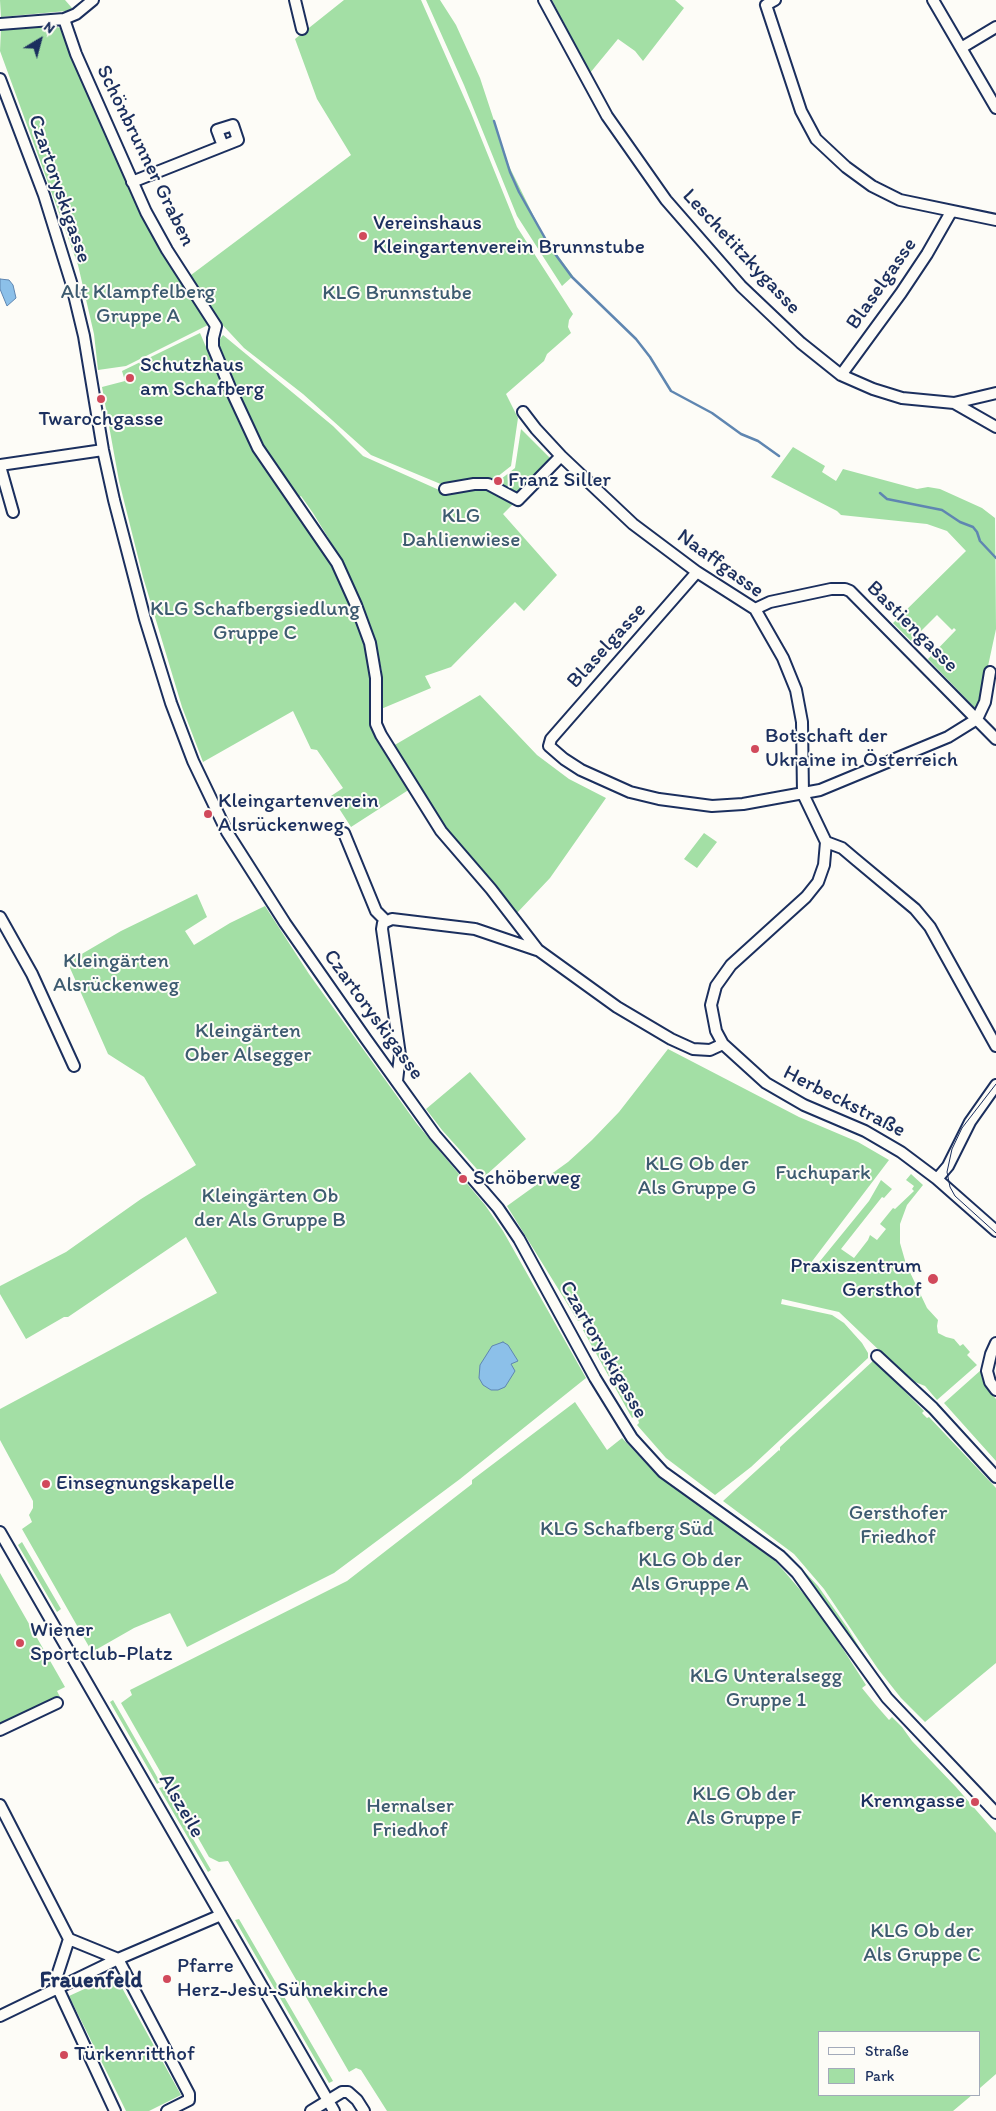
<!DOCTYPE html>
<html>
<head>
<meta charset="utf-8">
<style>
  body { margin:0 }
  #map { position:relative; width:996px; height:2111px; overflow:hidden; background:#fdfcf7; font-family:Itim,sans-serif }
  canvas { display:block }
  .legend { position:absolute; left:818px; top:2031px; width:162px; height:65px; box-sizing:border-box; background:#fdfcf7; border:1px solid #a3aaba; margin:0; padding:6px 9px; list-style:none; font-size:15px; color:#1b2f5e }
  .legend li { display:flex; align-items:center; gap:10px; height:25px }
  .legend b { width:25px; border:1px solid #a3aaba }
  .north { position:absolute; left:15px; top:15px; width:50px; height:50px; -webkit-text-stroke:4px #fdfcf7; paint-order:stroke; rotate:37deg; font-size:14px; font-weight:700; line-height:20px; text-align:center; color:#1b2f5e }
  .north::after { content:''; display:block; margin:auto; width:18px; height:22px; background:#1b2f5e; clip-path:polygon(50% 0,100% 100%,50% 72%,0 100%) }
</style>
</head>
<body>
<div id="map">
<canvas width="996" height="2111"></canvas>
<ul class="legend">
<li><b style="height:6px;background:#fdfcf7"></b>Straße</li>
<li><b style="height:14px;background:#a3dfa5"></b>Park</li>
</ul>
<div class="north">N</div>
</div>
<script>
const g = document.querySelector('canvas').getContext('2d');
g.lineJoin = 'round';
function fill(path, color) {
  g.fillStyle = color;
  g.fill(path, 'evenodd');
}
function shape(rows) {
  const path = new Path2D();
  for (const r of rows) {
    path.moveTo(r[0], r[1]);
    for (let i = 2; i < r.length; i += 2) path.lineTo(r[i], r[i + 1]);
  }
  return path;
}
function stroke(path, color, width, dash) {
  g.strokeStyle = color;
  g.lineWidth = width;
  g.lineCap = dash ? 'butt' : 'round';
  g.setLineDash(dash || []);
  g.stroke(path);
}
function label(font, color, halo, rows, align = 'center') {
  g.font = font + ' Itim,sans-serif';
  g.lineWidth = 4;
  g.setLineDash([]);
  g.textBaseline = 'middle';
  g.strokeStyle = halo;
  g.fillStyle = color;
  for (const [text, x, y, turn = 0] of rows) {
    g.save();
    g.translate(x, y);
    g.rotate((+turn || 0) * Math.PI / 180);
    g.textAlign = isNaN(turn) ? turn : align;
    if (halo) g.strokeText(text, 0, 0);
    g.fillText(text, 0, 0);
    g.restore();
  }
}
fill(shape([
  [0,0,65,0,72,8,66,11,1,17],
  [344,0,421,0,471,113,517,227,573,314,569,320,568,327,571,333,547,354,544,361,506,394,518,418,511,466,492,481,443,485,371,455,303,394,244,348,203,304,187,278,351,155,317,99,295,39],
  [426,0,440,0,456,25,480,78,509,166,544,237,573,276,562,286,517,216,464,85],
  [552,0,675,0,684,8,643,61,635,51,618,39,590,73],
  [48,24,60,28,144,219,208,325,126,366,98,370,94,334,78,265,0,51,1,28],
  [200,333,238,421,263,466,333,566,349,599,363,639,370,666,371,724,410,789,351,827,331,796,343,788,317,750,311,749,293,711,203,762,182,707,143,577,119,481,102,387,125,381,122,371],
  [223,335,333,426,363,456,448,494,486,486,515,502,503,514,557,575,524,611,515,602,451,667,425,676,431,688,381,709,382,671,376,646,356,592,340,557,313,513,301,496,298,498,268,453,249,416,218,342],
  [521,429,553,461,519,495,496,483,515,468],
  [793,447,825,466,822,472,836,481,843,469,917,489,928,487,940,489,982,508,995,518,996,629,982,694,976,709,928,659,956,630,954,628,952,630,937,615,911,641,893,623,966,551,947,531,927,524,841,515,837,511,771,477],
  [480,695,537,755,569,779,606,798,550,878,516,914,488,878,454,840,431,811,393,746],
  [704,833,717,842,697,868,684,859],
  [197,894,207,917,185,931,194,945,230,923,265,906,309,974,417,1124,485,1205,503,1231,586,1378,460,1479,334,1573,187,1647,170,1613,134,1628,92,1652,22,1529,32,1522,29,1515,33,1508,33,1501,0,1440,0,1409,217,1293,186,1237,68,1317,64,1317,26,1339,0,1294,0,1286,66,1252,141,1199,196,1165,144,1077,108,1054,70,968,71,960,80,955,121,931],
  [668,1049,799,1117,858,1142,889,1160,810,1264,816,1266,869,1201,881,1180,892,1189,884,1198,882,1197,841,1249,854,1258,868,1240,870,1235,877,1240,886,1229,880,1224,893,1208,895,1209,914,1191,912,1189,914,1186,906,1180,911,1174,923,1185,907,1205,900,1224,900,1243,906,1264,927,1308,938,1320,937,1326,938,1333,946,1337,954,1339,960,1346,963,1344,970,1352,967,1355,977,1365,937,1400,925,1386,915,1382,882,1353,839,1312,782,1299,781,1304,832,1315,844,1323,862,1343,868,1353,868,1358,751,1467,715,1495,666,1458,637,1425,639,1423,638,1419,635,1416,632,1418,583,1330,588,1327,583,1319,578,1321,507,1206,568,1162,592,1140,619,1112],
  [470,1072,526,1139,484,1177,442,1130,426,1109],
  [874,1360,924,1411,922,1413,927,1418,929,1417,996,1488,996,1663,925,1722,901,1698,878,1669,824,1589,794,1554,723,1501,779,1450,780,1451,780,1447],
  [981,1370,982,1379,987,1389,996,1399,996,1461,944,1403],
  [575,1402,607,1450,622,1438,658,1476,774,1560,784,1571,808,1599,834,1635,866,1685,862,1688,875,1704,889,1720,892,1717,902,1727,912,1741,956,1787,996,1833,996,2074,980,2088,980,2032,820,2032,820,2095,972,2095,953,2111,387,2111,361,2070,356,2068,349,2072,228,1861,219,1862,209,1857,121,1703,132,1695,130,1690,347,1581,472,1484,472,1480],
  [22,1542,61,1609,57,1612,18,1545],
  [787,1553,818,1586,847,1627,867,1660,864,1662,818,1592,785,1555],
  [0,1573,65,1687,57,1691,60,1697,0,1726],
  [113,1700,160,1782,157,1784,110,1702],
  [163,1787,211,1870,208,1872,159,1788],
  [239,1919,333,2081,329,2083,235,1920],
  [115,1975,181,2095,149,2111,126,2111,69,1996]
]), '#a3dfa5');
const water = shape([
  [0,279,9,280,13,285,16,298,7,306,0,289,0,279],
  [503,1342,508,1345,518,1361,511,1364,515,1371,505,1387,498,1390,491,1390,483,1385,479,1378,480,1365,492,1346,503,1342]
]);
fill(water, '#8cc0e9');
stroke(water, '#5f86b1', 1);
stroke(shape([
  [494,121,510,172,519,192,550,247,572,277,636,339,650,357,671,391,712,413,741,434,758,441,779,456],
  [880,493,887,499,942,510,960,522,973,527,977,532,980,541,996,558]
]), '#5f86b1', 2.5);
const minor = shape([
  [295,0,302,29],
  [544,0,607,116,666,200,741,286,801,343,841,375,873,389,902,398,954,403,996,427],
  [775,0,766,5,801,111,816,139,846,167,872,186,900,200,996,220],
  [933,0,996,108],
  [64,19,76,54,146,212,167,250,216,326,213,338,213,347,231,390,258,448,337,563,356,605,370,643,376,678,376,724,381,735,441,831,491,889,538,950,617,1007,671,1039,693,1049,710,1050,723,1044],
  [0,24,64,19,76,14,93,0],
  [961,48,996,27],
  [0,79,44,195,71,282,84,336,103,450,114,500,145,619,171,703,193,761,227,832,285,923,366,1039,435,1135,498,1208,519,1239,595,1378,632,1438,663,1472,780,1556,797,1573,887,1698,996,1813],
  [132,182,238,140,233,125,217,130,223,146],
  [841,375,901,293,927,254,951,212],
  [954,403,996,393],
  [523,412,536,429,561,456,633,524,697,572,755,609,783,658,796,690,802,722,803,794,826,842,824,865,818,882,806,897,731,965,716,986,711,1005,716,1031,723,1044,766,1083,804,1105,865,1131,901,1152,937,1179,996,1231],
  [0,465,103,450],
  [0,466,13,512],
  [445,489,474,484,488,484,518,500,561,456],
  [697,572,551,739,549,746,564,759,581,770,630,792,659,799,712,806,743,804,820,790,948,737,977,719,985,702,990,672],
  [755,609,770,602,831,589,845,589,850,591,996,739],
  [344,833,376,911,386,921],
  [826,842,842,848,855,859,915,909,930,927,996,1046],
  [0,917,32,974,74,1066],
  [397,1081,400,1055,382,929,383,923,392,919,475,929,537,950],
  [937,1179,948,1166,970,1122,996,1085],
  [996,1343,991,1354,987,1371,990,1382,996,1390],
  [877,1356,933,1408,996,1477],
  [0,1532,334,2111],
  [0,1730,57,1703],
  [0,1805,69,1939],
  [69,1939,118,1959,189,2094,189,2100,167,2111],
  [69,1939,55,1982,115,2111],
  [0,2016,118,1959,221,1915],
  [311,2111,342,2092,348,2092,357,2100,364,2111]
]);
stroke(minor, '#1b2f5e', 14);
stroke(minor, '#fdfcf7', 10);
stroke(shape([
  [996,1084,962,1128,952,1149,947,1172,950,1187,955,1196,996,1233]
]), '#1b2f5e', 1);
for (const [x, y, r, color] of [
  [363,236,5,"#d1495b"],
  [130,378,5,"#d1495b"],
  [101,399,5,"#d1495b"],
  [498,481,5,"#d1495b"],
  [755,749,5,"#d1495b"],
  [208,814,5,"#d1495b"],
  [463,1179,5,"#d1495b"],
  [933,1279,6,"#d1495b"],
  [46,1484,5,"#d1495b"],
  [20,1643,5,"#d1495b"],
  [975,1802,5,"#d1495b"],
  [167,1979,5,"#d1495b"],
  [64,2055,5,"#d1495b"]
]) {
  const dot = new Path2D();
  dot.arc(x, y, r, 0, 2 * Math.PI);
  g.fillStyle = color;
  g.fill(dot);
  stroke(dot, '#fdfcf7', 2);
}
label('21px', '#1b2f5e', '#fdfcf7', [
  ["Schönbrunner Graben",145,156,64],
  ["Czartoryskigasse",59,189,71],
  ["Leschetitzkygasse",741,252,47],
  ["Blaselgasse",882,284,-55],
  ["Naaffgasse",720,564,36],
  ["Bastiengasse",912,627,45],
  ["Blaselgasse",607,646,-48],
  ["Czartoryskigasse",373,1015,54],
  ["Herbeckstraße",844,1102,27],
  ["Czartoryskigasse",603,1350,60],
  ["Alszeile",181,1806,60]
]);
label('21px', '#1b2f5e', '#fdfcf7', [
  ["Vereinshaus",373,224],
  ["Kleingartenverein Brunnstube",373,248],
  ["Schutzhaus",140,366],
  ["am Schafberg",140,390],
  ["Twarochgasse",101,420,"center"],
  ["Franz Siller",508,481],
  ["Botschaft der",765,737],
  ["Ukraine in Österreich",765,761],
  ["Kleingartenverein",218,802],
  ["Alsrückenweg",218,826],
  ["Schöberweg",473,1179],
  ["Praxiszentrum",922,1267,"right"],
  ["Gersthof",922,1291,"right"],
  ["Einsegnungskapelle",56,1484],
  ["Wiener",30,1631],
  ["Sportclub-Platz",30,1655],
  ["Krenngasse",965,1802,"right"],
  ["Pfarre",177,1967],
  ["Herz-Jesu-Sühnekirche",177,1991],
  ["Türkenritthof",74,2055]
], 'left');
label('21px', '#3d5b70', '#fdfcf7', [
  ["Alt Klampfelberg",138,293],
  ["Gruppe A",138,317],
  ["KLG Brunnstube",397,294],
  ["KLG",461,517],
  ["Dahlienwiese",461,541],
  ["KLG Schafbergsiedlung",255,610],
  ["Gruppe C",255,634],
  ["Kleingärten",116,962],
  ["Alsrückenweg",116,986],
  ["Kleingärten",248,1032],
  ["Ober Alsegger",248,1056],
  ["KLG Ob der",697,1165],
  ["Als Gruppe G",697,1189],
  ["Fuchupark",823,1174],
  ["Kleingärten Ob",270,1197],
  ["der Als Gruppe B",270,1221],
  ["Gersthofer",898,1514],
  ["Friedhof",898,1538],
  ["KLG Schafberg Süd",627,1530],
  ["KLG Ob der",690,1561],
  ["Als Gruppe A",690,1585],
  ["KLG Unteralsegg",766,1677],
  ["Gruppe 1",766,1701],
  ["KLG Ob der",744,1795],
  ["Als Gruppe F",744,1819],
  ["Hernalser",410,1807],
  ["Friedhof",410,1831],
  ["KLG Ob der",922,1932],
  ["Als Gruppe C",922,1956]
]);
label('bold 22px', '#1b2f5e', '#fdfcf7', [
  ["Frauenfeld",91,1981]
]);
</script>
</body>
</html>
